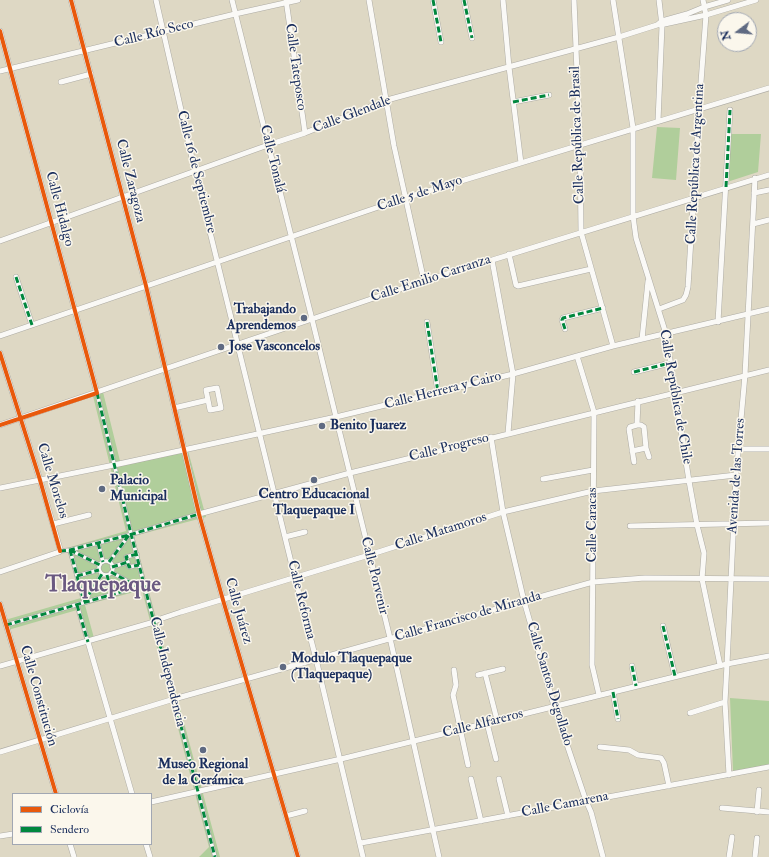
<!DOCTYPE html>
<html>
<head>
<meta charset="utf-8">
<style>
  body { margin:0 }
  #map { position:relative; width:769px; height:857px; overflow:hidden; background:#ded8c4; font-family:"IM FELL Double Pica",serif }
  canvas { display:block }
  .legend { position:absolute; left:12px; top:793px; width:140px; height:52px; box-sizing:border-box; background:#fbf7ec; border:1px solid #a1a7b3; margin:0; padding:5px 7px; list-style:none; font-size:12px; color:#1b2f5e }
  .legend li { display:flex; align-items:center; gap:8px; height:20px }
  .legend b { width:20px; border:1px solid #a1a7b3 }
  .north { position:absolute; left:717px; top:12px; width:40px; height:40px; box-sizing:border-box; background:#fbf7ec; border:1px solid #a1a7b3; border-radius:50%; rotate:254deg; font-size:11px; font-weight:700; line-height:16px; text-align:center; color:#1b2f5e }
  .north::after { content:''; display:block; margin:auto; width:14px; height:18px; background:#5f6a82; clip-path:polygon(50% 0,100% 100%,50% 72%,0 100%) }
</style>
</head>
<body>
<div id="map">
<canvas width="769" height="857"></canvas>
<ul class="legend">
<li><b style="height:5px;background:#e8590c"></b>Ciclovía</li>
<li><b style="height:5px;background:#00873e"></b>Sendero</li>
</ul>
<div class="north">N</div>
</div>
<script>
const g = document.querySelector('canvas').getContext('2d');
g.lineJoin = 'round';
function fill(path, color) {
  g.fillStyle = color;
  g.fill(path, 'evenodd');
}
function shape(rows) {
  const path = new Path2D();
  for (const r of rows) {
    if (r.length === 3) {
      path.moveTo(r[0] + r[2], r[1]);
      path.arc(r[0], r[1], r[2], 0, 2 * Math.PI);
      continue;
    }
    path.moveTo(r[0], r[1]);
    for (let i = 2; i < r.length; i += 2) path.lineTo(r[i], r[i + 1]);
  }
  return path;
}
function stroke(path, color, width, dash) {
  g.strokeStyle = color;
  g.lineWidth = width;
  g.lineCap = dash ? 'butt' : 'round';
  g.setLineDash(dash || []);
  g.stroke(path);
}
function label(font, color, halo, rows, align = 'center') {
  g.font = font + ' "IM FELL Double Pica",serif';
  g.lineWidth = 3;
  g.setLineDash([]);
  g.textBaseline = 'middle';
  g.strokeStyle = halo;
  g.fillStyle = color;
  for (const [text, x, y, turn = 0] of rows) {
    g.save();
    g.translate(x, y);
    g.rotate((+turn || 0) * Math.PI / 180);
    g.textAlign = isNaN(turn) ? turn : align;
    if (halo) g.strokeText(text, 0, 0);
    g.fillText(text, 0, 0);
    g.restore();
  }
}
fill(shape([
  [657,127,680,128,676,180,652,178],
  [729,134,761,134,758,172,727,182],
  [103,392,120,461,187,447,206,517,134,536,220,857,199,857,209,847,142,590,85,605,94,638,85,641,77,610,8,630,5,620,81,598,67,548,126,531,93,396],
  [730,698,769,701,769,765,733,771]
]), '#b0ce9b');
const pedestrian = shape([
  [97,393,131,534,215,857],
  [98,543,103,562],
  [70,550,84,602],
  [70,550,100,565],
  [60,551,70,550,129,535,199,514],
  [137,554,126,557,129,567,139,565],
  [106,568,7],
  [109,562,129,535],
  [112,567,128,562],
  [111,572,138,587],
  [107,575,112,595],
  [77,576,99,570],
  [84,602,102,574],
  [77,605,88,642],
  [6,625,145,585]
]);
const minor = shape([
  [71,0,146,286,199,514,223,600,298,857],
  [156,0,195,171,295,578,316,659,363,857],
  [232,0,312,319,390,638,439,857],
  [286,0,305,133],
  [369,0,394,146,424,281],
  [433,0,441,42],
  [464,0,472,38],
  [503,0,509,67,521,163],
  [574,0,580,145,581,232,613,346],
  [613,0,633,128,633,216,636,238,666,334,689,481,697,525,704,553,702,579,720,665],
  [660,25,706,15,756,0],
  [0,31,97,393],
  [0,71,235,14,298,0],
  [61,82,91,74],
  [513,102,549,95],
  [658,121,662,26,659,0],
  [754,193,769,190],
  [753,224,769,220],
  [0,241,268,145,305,133,387,100,619,37,657,25,662,21,687,14,704,7,728,0],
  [509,254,516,285,518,286,591,269],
  [492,260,513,374,508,433],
  [16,277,32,325],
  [659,309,683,300,686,295,688,287,699,109,706,15,703,0],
  [427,322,438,392],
  [718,322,730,110],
  [565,329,562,320,563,318,603,308],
  [0,336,405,198,769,88],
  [642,339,648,281],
  [0,353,40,480,60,549,59,552,0,572],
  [577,356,594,412,592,665,599,695],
  [634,372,670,363],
  [217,388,221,408,210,410,206,390,217,388],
  [174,408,208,400],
  [0,425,424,281,769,175],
  [637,425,638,401],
  [491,437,503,512,524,601,554,706,586,801,591,812,603,857],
  [738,449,769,449],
  [632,451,646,448],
  [634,462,629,429,630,427,637,425,641,425,644,427,646,448,649,457],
  [543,479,593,470],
  [0,488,114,465,336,417,513,374,613,346,769,309],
  [199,514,350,473,769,370],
  [53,524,89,515],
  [630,526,769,523],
  [285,537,305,532],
  [0,604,56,794],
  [663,626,675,676],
  [88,642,132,794],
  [0,666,154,622,157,620,181,612,369,555,503,512,593,491,736,475],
  [632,666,636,686],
  [454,670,456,685,453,695,468,765],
  [485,673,497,720],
  [478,675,503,669],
  [613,692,618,719],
  [690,713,725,702],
  [487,723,496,759],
  [600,747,629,750,638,755,661,758,664,763,669,786],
  [0,752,174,699,593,582,645,578,769,579],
  [729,775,725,702,727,664,736,475,745,375,755,178],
  [471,779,481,821],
  [499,779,508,816],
  [151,802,341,759,727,664,769,656],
  [722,808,769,812],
  [757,812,759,790],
  [286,816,305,811],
  [0,836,13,834],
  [361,843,769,767],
  [70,844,74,857],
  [146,844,150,857],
  [729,857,732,837],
  [755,857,757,838]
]);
stroke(pedestrian, '#adaba4', 5);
stroke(minor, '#adaba4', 6);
stroke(pedestrian, '#faf9f6', 3.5);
stroke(minor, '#faf9f6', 5);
stroke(shape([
  [433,0,441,42],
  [464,0,472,38],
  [513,102,549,95],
  [726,187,730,110],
  [16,277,32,325],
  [427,322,438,392],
  [565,329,562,320,563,318,603,308],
  [634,372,670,363],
  [97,393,131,534,215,857],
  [98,543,103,562],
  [70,550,84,602],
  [70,550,100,565],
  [60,551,70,550,129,535,199,514],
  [137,554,126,557,129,567,139,565],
  [109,562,129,535],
  [112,567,128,562],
  [111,572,138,587],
  [107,575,112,595],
  [77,576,99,570],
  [84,602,102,574],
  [77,605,88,642],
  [6,625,145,585],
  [663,626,675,676],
  [632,666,636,686],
  [613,692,618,719]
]), '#00873e', 3, [6, 3]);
stroke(shape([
  [71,0,146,286,199,514,223,600,298,857],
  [0,31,97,393,0,425],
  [0,353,40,480,60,551],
  [0,604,56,794]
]), '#e8590c', 4);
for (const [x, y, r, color] of [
  [304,318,4,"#5f6a82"],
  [221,347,4,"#5f6a82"],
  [322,426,4,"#5f6a82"],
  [314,480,4,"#5f6a82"],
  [102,489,4,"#5f6a82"],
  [283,667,4,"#5f6a82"],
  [203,750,4,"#5f6a82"]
]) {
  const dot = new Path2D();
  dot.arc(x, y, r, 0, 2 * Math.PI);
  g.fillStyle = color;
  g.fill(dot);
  stroke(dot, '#fbf7ec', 1.5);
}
label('14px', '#1b2f5e', '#fbf7ec', [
  ["Calle Río Seco",154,34,-14],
  ["Calle Tateposco",295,67,82],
  ["Calle Glendale",352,115,-21],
  ["Calle República de Brasil",578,135,-92],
  ["Calle Tonalá",272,159,76],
  ["Calle República de Argentina",696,164,-87],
  ["Calle 16 de Septiembre",196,172,76],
  ["Calle Zaragoza",130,181,76],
  ["Calle 5 de Mayo",420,194,-18],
  ["Calle Hidalgo",59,209,75],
  ["Calle Emilio Carranza",431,279,-18],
  ["Calle Herrera y Cairo",443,391,-14],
  ["Calle República de Chile",675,397,80],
  ["Calle Progreso",449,448,-14],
  ["Avenida de las Torres",737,476,-86],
  ["Calle Morelos",52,481,73],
  ["Calle Caracas",593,525,-90],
  ["Calle Matamoros",441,532,-18],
  ["Calle Porvenir",374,576,76],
  ["Calle Reforma",301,600,76],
  ["Calle Juárez",238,611,74],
  ["Calle Francisco de Miranda",468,617,-16],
  ["Calle Independencia",167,672,76],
  ["Calle Santos Degollado",549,684,73],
  ["Calle Constitución",38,696,74],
  ["Calle Alfareros",483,724,-14],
  ["Calle Camarena",565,805,-11]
]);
label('bold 14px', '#1b2f5e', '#fbf7ec', [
  ["Trabajando",296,310,"right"],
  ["Aprendemos",296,326,"right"],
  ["Jose Vasconcelos",229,347],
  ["Benito Juarez",330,426],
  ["Palacio",110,481],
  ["Municipal",110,497],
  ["Centro Educacional",314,495,"center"],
  ["Tlaquepaque I",314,511,"center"],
  ["Modulo Tlaquepaque",291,659],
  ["(Tlaquepaque)",291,675],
  ["Museo Regional",203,765,"center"],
  ["de la Cerámica",203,781,"center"]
], 'left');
label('bold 22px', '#6a5981', '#fbf7ec', [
  ["Tlaquepaque",103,586]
]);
</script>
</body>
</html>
